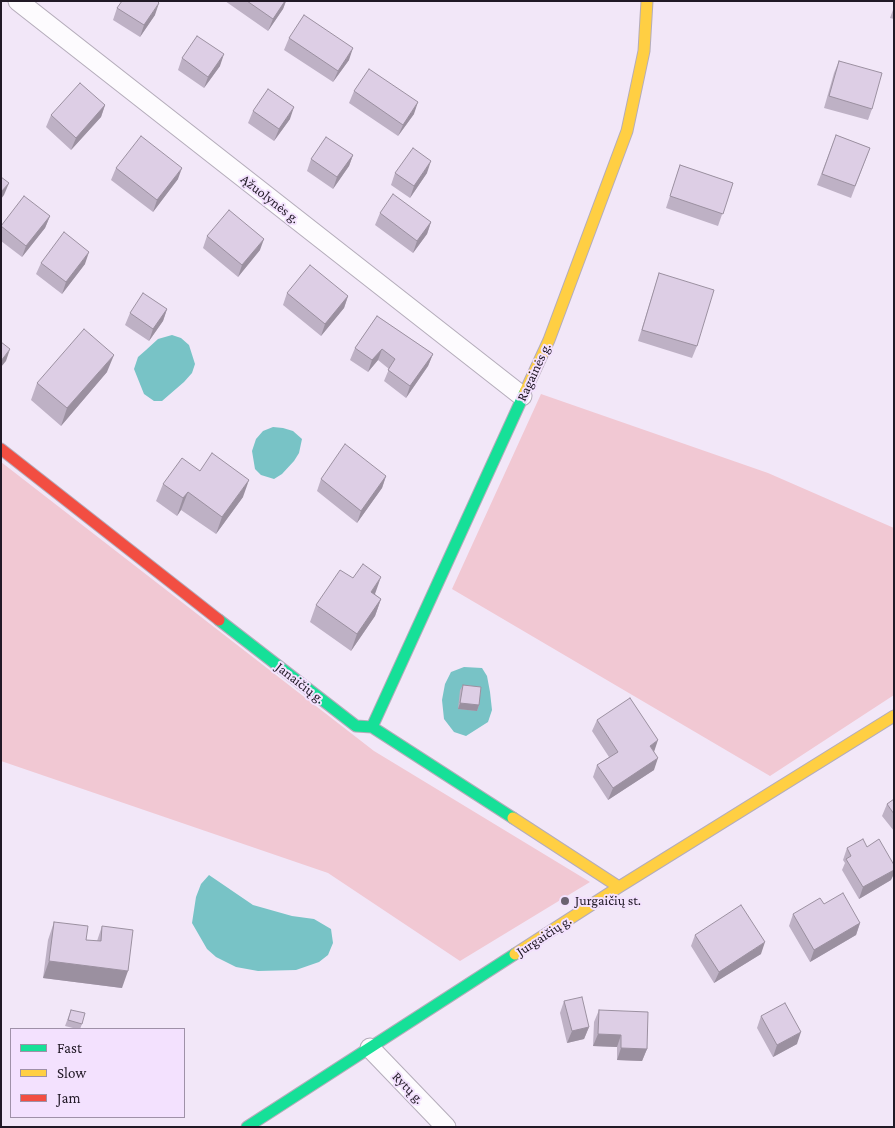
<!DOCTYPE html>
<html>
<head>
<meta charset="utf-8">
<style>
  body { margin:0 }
  #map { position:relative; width:895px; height:1128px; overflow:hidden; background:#f2e7f8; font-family:"Crimson Pro",serif }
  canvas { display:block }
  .frame { position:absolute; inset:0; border:2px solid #211926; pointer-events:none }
  .legend { position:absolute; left:10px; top:1028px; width:175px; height:90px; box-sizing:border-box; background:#f3e1fe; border:1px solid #9f91a8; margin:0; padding:6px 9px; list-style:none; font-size:15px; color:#211926 }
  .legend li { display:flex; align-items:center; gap:10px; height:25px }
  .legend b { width:25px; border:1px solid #9f91a8 }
</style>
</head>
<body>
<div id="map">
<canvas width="895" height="1128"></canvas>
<div class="frame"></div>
<ul class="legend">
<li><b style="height:6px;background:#16e098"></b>Fast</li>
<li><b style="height:6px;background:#ffcf43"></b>Slow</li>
<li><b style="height:6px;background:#f24e42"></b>Jam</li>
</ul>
</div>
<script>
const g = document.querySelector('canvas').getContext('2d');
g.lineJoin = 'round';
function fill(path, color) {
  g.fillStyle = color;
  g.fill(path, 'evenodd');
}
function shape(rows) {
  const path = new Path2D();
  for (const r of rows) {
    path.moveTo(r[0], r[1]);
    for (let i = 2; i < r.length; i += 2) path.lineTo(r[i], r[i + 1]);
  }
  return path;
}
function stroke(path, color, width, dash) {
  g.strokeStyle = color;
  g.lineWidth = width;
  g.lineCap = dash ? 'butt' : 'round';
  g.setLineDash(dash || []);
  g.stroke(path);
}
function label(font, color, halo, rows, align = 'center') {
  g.font = font + ' "Crimson Pro",serif';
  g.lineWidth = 4;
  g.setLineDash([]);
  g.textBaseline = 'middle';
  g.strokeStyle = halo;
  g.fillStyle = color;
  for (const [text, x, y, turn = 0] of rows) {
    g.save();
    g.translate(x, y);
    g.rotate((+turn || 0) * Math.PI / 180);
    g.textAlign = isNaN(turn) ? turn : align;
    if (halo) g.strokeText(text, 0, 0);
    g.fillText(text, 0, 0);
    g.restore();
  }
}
fill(shape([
  [541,394,768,473,894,528,894,695,770,776,452,589],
  [1,462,374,751,590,882,460,961,328,873,1,761]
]), '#f1c8d3');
fill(shape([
  [172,335,181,338,189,345,195,364,192,373,184,382,162,401,154,401,144,394,134,369,138,357,146,350,158,339],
  [273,427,283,428,293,431,302,439,299,453,294,461,282,474,274,479,261,475,255,469,252,451,256,439,263,431],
  [464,667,482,668,487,676,490,692,492,710,488,722,466,736,454,732,444,719,442,700,445,684,451,672],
  [209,875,253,905,292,916,314,919,331,929,333,943,328,955,319,962,296,970,258,971,236,967,216,957,207,949,192,923,196,897,201,884]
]), '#78c3c6');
const street = shape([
  [18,1,522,396],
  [370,1048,446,1127]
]);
const fast = shape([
  [219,620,356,726,372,727,513,818],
  [372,727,525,392],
  [247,1127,515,954]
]);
const slow = shape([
  [525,392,549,340,627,131,644,51,647,1],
  [513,818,619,887],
  [515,954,619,887,894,716]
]);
const jam = shape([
  [1,449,219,620]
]);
stroke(street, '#b4acba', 21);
stroke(fast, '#b4acba', 13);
stroke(slow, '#b4acba', 13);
stroke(jam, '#b4acba', 13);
stroke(street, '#fdfbfe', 19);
stroke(fast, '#16e098', 11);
stroke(slow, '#ffcf43', 11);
stroke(jam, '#f24e42', 11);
fill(shape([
  [225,1,286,1,283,9,268,31],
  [894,7,894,19,890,18],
  [117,8,155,15,140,37,113,20],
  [289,38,349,60,333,82,284,50],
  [182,58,220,66,204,88,178,70],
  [839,61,872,109,868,120,824,108,834,73],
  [354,91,414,114,398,136,349,103],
  [105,105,101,117,71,150,46,127,51,115],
  [253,111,290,119,274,141,248,123],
  [836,135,870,148,851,198,817,185],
  [353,155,349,166,333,189,307,171,311,159],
  [680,165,733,183,718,226,666,208],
  [116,168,178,179,153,212,111,180],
  [395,173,427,173,410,198,391,185],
  [380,213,431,222,427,234,413,253,375,225],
  [50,216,45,228,22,257,1,241,1,226],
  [207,236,260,250,238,277,203,248],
  [41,263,85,264,62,294,36,274],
  [659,273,697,346,692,358,638,341],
  [287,293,348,296,344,308,321,336,283,305],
  [167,309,163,321,149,341,125,325,130,313],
  [377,316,433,354,428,366,406,398,384,381,389,369,378,360,368,372,350,360,355,348],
  [107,372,61,426,31,400,37,383],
  [200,471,243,497,216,534,181,510,177,516,156,501,163,484],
  [386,476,382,488,357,523,317,491,321,479],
  [375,594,381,599,375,616,351,651,310,622,316,605],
  [463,685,479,705,477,711,458,709,460,690],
  [597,720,654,752,654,770,608,800,593,777,597,765,609,757,592,731],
  [894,799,894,831,882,816,887,804],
  [867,847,891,880,859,899,842,870,845,863,843,860,847,848],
  [793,914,860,923,856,935,810,962,789,926],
  [54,922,86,940,97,941,102,926,122,988,43,978,48,940],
  [695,935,761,954,714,983,691,946],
  [564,1001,589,1027,584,1039,567,1043,560,1013],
  [71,1010,82,1024,80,1029,77,1029,65,1026],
  [599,1010,647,1049,642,1061,617,1060,617,1047,593,1046,594,1022],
  [761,1016,797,1044,773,1057,757,1028]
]), '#beb1c5');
fill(shape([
  [285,1,286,1,283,9,268,31,273,19],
  [159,3,155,15,140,37,144,25],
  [353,48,349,60,333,82,338,71],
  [224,54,220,66,204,88,208,77],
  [418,102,414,114,398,136,403,125],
  [105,105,101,117,71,150,76,138],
  [294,107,290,119,274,141,279,129],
  [353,155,349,166,333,189,337,177],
  [431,161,427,173,410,198,414,186],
  [182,168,178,179,153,212,157,200],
  [9,183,4,195,1,199,1,192],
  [50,216,45,228,22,257,26,246],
  [431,222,427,234,413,253,417,241],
  [264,239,260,250,238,277,242,265],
  [89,252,85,264,62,294,66,282],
  [348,296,344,308,321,336,325,324],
  [167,309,163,321,149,341,153,329],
  [10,349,6,361,1,367,1,361],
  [382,349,378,360,368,372,372,360],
  [433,354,428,366,406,398,410,386],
  [114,355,107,372,61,426,67,408],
  [386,476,382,488,357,523,361,511],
  [249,480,243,497,216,534,222,517],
  [188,492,181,510,177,516,183,498],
  [381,577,375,594,365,609,371,592],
  [381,599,375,616,351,651,357,634],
  [460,703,479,705,477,711,458,709],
  [658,740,654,752,650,746],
  [658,758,654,770,608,800,613,788],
  [894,870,894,874,891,880,859,899,863,887],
  [860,923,856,935,810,962,814,950],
  [765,942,761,954,714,983,719,972],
  [49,961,128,971,122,988,43,978],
  [589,1027,584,1039,567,1043,572,1031],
  [801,1032,797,1044,773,1057,777,1045],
  [598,1034,621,1035,617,1047,593,1046],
  [621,1048,647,1049,642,1061,617,1060]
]), '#9b90a0');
const building = shape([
  [122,1,157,1,159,3,144,25,117,8,122,1],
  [247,1,285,1,273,19,247,1],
  [304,15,353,48,338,71,289,38,304,15],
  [197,36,224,54,208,77,182,58,197,36],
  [839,61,882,73,872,109,829,96,839,61],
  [369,69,418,102,403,125,354,91,369,69],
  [80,83,105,105,76,138,51,115,80,83],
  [268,89,294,107,279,129,253,111,268,89],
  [836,135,870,148,855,186,822,174,836,135],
  [141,136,182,168,157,200,116,168,141,136],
  [326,137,353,155,337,177,311,159,326,137],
  [413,148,431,161,414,186,395,173,413,148],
  [680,165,733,183,723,214,670,196,680,165],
  [1,177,9,183,1,192,1,177],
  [393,194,431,222,417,241,380,213,393,194],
  [24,196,50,216,26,246,1,226,24,196],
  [229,210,264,239,242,265,207,236,229,210],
  [64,232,89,252,66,282,41,263,64,232],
  [310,265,348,296,325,324,287,293,310,265],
  [659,273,714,290,697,346,642,330,659,273],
  [143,293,167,309,153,329,130,313,143,293],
  [377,316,433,354,410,386,388,370,395,359,382,349,372,360,355,348,377,316],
  [84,329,114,355,67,408,37,383,84,329],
  [1,342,10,349,1,361,1,342],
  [345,444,386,476,361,511,321,479,345,444],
  [212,453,249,480,222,517,188,492,183,498,163,484,182,458,200,471,212,453],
  [363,564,381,577,371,592,381,599,357,634,316,605,340,570,353,578,363,564],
  [463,685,481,687,479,705,460,703,463,685],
  [630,698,658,740,650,746,658,758,613,788,597,765,618,752,597,720,630,698],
  [894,799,894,814,887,804,894,799],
  [863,839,867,847,879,839,894,865,894,870,863,887,846,859,851,856,847,848,863,839],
  [843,893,860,923,814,950,793,914,820,898,824,904,843,893],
  [741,905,765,942,719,972,695,935,741,905],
  [54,922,88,926,86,940,101,941,102,926,133,930,128,971,49,961,54,922],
  [582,997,589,1027,572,1031,564,1001,582,997],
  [785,1003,801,1032,777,1045,761,1016,785,1003],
  [71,1010,85,1013,82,1024,68,1020,71,1010],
  [599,1010,648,1012,647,1049,621,1048,621,1035,598,1034,599,1010]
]);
fill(building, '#ddcee5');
stroke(building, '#9b90a0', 1);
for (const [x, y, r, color] of [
  [565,901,5,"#6a6170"]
]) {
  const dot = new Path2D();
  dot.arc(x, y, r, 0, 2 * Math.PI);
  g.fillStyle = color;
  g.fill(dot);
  stroke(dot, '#f3e1fe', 2);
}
label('14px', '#211926', '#f3e1fe', [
  ["Ąžuolynės g.",270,199,38],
  ["Ragainės g.",534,372,-65],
  ["Janaičių g.",300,683,38],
  ["Jurgaičių g.",544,936,-33],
  ["Rytų g.",408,1088,46]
]);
label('14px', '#211926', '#f3e1fe', [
  ["Jurgaičių st.",575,901]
], 'left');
</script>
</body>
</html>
